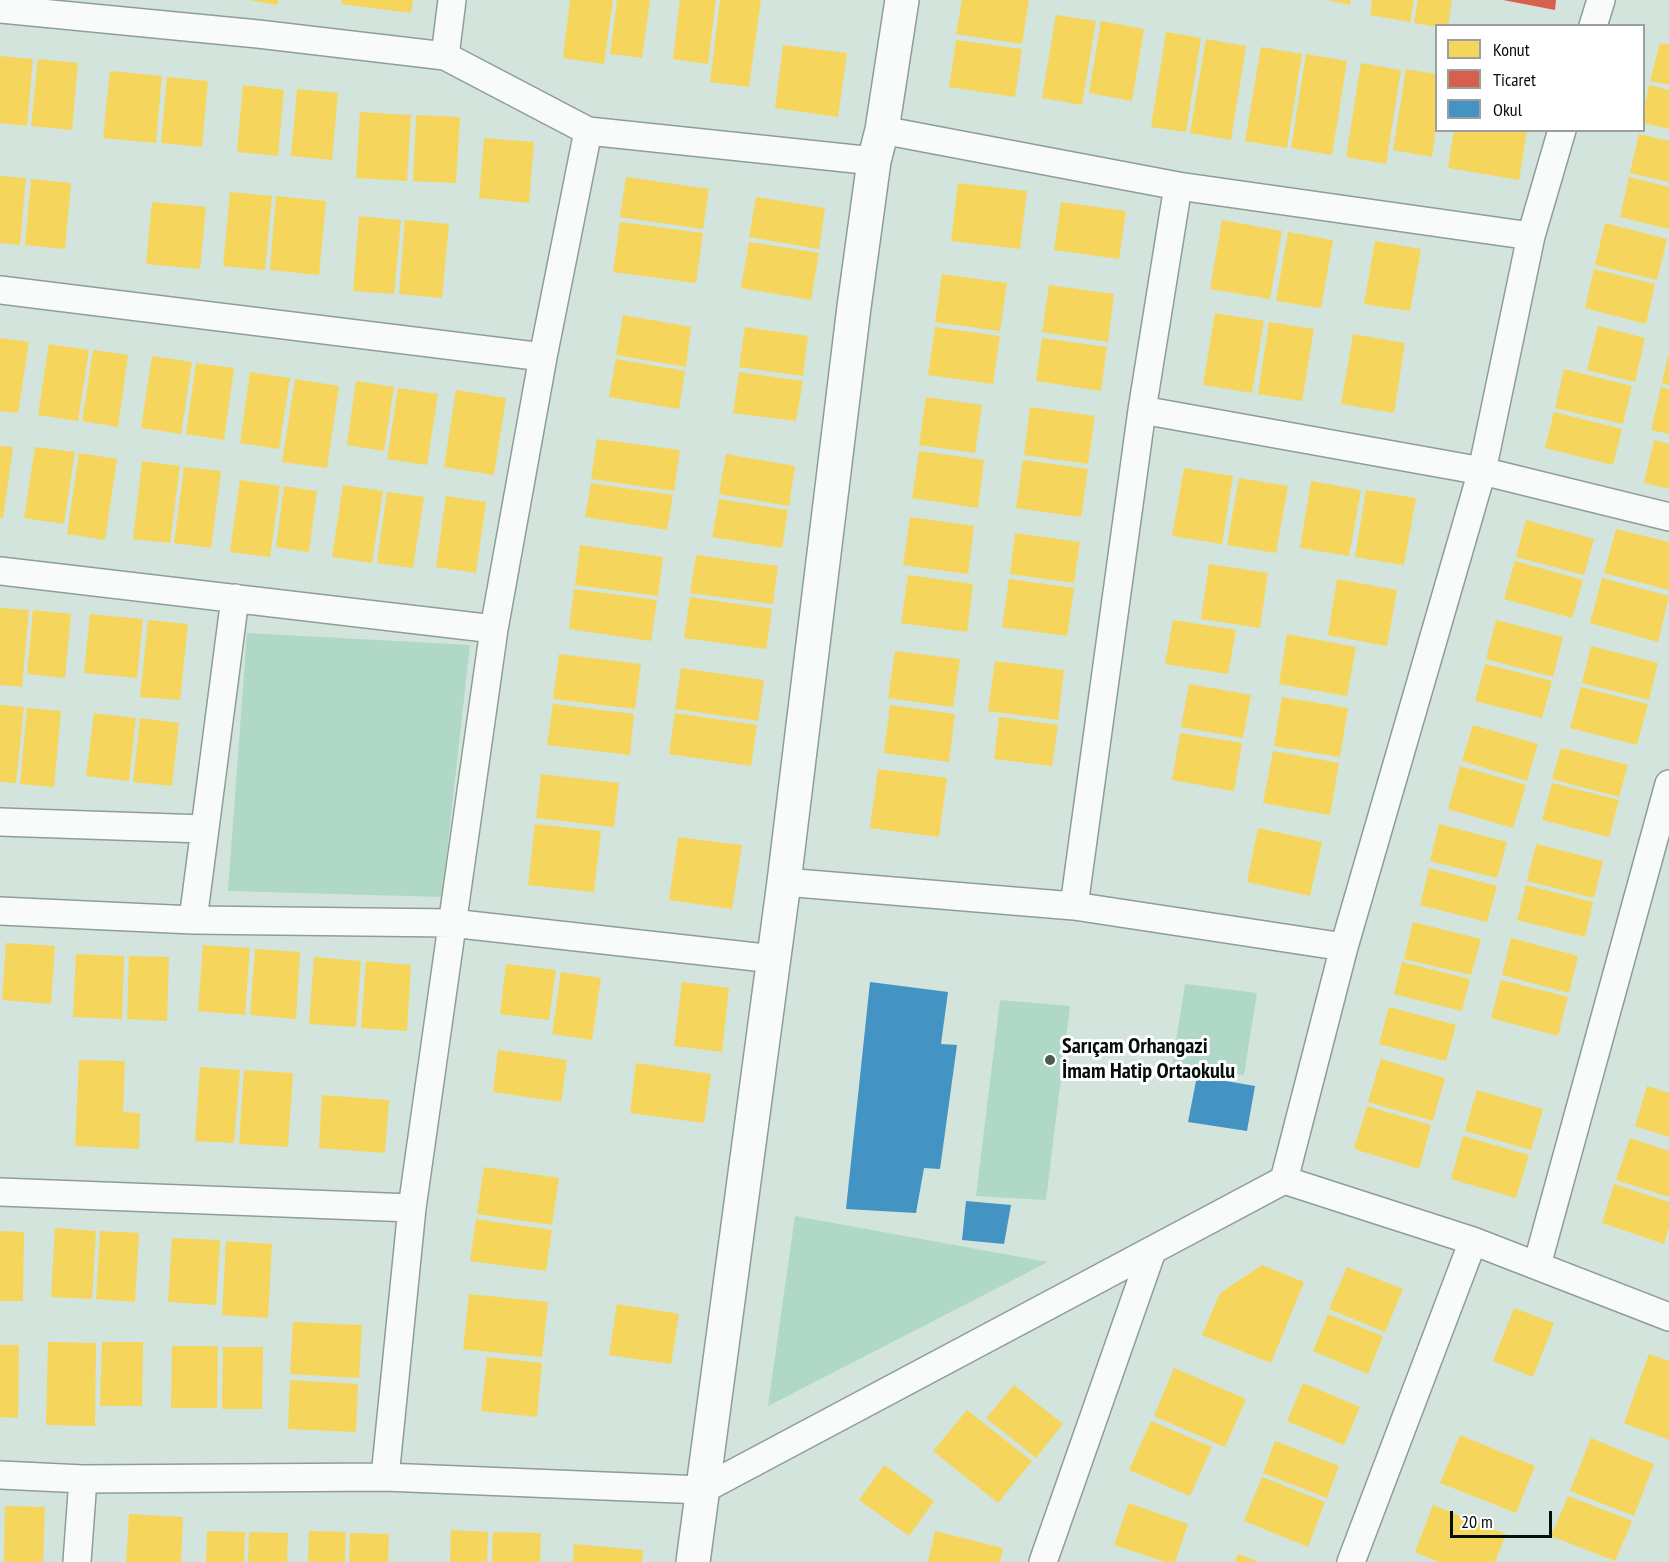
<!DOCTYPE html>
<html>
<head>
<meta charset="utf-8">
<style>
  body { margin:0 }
  #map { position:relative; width:1669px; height:1562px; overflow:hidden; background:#d2e4dc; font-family:"PT Sans Narrow",sans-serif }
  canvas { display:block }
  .legend { position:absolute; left:1435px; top:24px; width:210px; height:108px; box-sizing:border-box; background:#fff; border:2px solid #9b9f9d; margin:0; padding:8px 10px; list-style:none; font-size:18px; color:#040e0a }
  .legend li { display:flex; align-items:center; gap:12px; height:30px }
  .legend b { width:30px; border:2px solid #9b9f9d }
  .scale { position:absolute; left:1450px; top:1511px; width:102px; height:27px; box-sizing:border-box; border:3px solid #040e0a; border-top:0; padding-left:8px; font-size:18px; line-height:21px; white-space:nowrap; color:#040e0a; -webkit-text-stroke:4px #fff; paint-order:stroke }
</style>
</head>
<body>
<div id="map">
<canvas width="1669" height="1562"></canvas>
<ul class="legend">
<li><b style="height:16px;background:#f6d55c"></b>Konut</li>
<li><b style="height:16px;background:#d6604d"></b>Ticaret</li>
<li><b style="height:16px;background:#4393c3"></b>Okul</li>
</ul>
<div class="scale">20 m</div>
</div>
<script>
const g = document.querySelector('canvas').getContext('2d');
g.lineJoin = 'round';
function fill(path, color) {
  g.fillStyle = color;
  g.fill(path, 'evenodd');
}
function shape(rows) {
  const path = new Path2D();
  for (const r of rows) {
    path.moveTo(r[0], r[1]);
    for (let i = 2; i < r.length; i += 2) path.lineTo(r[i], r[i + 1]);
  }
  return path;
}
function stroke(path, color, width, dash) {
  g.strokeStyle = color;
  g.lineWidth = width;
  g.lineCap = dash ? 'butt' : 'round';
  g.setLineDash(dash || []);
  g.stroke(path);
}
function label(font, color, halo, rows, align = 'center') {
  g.font = font + ' "PT Sans Narrow",sans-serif';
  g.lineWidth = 6;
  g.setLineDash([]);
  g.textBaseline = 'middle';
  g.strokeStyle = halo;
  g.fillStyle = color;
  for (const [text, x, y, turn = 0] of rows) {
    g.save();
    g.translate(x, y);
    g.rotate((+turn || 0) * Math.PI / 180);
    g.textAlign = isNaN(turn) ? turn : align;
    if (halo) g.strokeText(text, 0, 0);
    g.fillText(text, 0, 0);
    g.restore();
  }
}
fill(shape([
  [247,633,470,645,442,897,228,891],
  [1185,984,1257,993,1244,1075,1172,1067],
  [1000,1000,1070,1006,1046,1200,976,1196],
  [795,1216,1048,1262,768,1406]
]), '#b0d8c7');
fill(shape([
  [249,0,278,0,278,5],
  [342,0,413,0,411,13,341,4],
  [570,0,613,0,604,64,563,58],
  [617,0,650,0,642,58,610,54],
  [680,0,716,0,708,64,673,59],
  [720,0,761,0,749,87,710,82],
  [962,0,1029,0,1022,44,956,34],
  [1327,0,1351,0,1350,5],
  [1372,0,1414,0,1410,22,1370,15],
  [1418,0,1452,0,1448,26,1436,27,1414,23],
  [1056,15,1096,21,1082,105,1042,98],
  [1101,21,1144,29,1132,101,1089,93],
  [1166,32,1201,38,1186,132,1151,127],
  [1206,39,1246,46,1231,140,1190,133],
  [956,40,1022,49,1015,97,949,87],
  [1660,43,1669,45,1669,85,1650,81],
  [783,45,847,53,838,117,775,108],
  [1261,47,1302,54,1287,148,1245,141],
  [1306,54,1347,61,1332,155,1291,148],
  [0,56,33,59,27,126,0,123],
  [38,59,78,63,72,130,31,126],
  [1361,63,1401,70,1386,164,1346,157],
  [1406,69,1436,74,1436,127,1432,157,1393,150],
  [110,71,162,76,156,143,103,138],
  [167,77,208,81,202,147,161,143],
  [243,85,284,90,278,156,237,152],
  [1649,85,1669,90,1669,129,1644,123,1644,110],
  [297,89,338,93,332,160,291,156],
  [360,112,411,115,407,181,356,178],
  [416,115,460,117,456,183,413,181],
  [1454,130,1527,130,1519,180,1448,168],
  [1639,134,1669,141,1669,182,1630,173],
  [484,138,534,142,529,203,479,198],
  [0,176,26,178,20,245,0,243],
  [626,177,709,189,703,229,620,217],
  [1629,177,1669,187,1669,229,1620,217],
  [31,179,71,183,65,249,25,245],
  [958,183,1027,191,1020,249,951,241],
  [230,192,272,196,265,270,223,266],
  [276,196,326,201,319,275,270,270],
  [756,197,825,208,819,249,749,237],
  [152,202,206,207,200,269,146,264],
  [1061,202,1126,211,1119,259,1054,250],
  [359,216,401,220,394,294,353,291],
  [405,220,449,224,442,298,399,294],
  [1222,220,1282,231,1270,299,1210,289],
  [620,222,703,233,696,283,613,272],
  [1605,223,1667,239,1657,280,1595,265],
  [1288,232,1333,240,1321,308,1276,301],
  [1375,241,1421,249,1410,311,1364,304],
  [749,242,819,253,811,300,741,288],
  [1594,269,1655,284,1646,324,1585,308],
  [942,274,1007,283,1000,331,935,322],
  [1049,285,1114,294,1108,342,1042,332],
  [1215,313,1264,321,1252,393,1203,385],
  [623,315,691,327,686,367,616,355],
  [1269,322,1314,329,1302,401,1258,394],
  [1598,326,1645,338,1635,382,1587,370],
  [745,327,808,336,803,376,739,367],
  [935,327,1000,336,993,384,928,375],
  [1353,334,1405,343,1394,413,1341,404],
  [0,338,29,342,18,413,0,411],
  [1042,338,1107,347,1101,391,1036,381],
  [49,344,89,350,78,421,38,415],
  [93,350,128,355,118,427,82,421],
  [152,356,192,362,181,434,141,428],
  [1668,356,1669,357,1669,385,1662,383],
  [616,359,685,371,679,409,609,397],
  [196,363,234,368,224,440,186,434],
  [1564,369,1632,386,1623,424,1555,408],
  [250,372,290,378,279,449,240,443],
  [739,372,803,381,796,421,733,413],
  [295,379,339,386,327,468,282,462],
  [356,381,394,387,384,451,347,445],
  [1661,387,1669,389,1669,434,1651,430],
  [398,388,438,394,427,465,387,459],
  [456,390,506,398,494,475,444,467],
  [926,397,982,405,975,453,919,445],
  [1030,407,1095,416,1088,464,1024,455],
  [1554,412,1622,429,1613,465,1545,448],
  [597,439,680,450,674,491,591,479],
  [1654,440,1669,444,1669,489,1644,483],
  [0,446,13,447,3,518,0,518],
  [35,447,75,452,64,524,24,518],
  [919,451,984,460,978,508,912,498],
  [79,453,117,459,105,540,67,534],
  [726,454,795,466,789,506,719,494],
  [1023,460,1088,469,1081,517,1016,508],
  [142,461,180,466,170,543,133,539],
  [184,467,221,471,211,548,174,543],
  [1184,468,1233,476,1222,544,1172,536],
  [1239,478,1288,486,1276,553,1227,545],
  [240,480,280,486,270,557,230,552],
  [1311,481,1361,490,1349,556,1300,548],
  [591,483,673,495,667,530,585,517],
  [343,485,383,491,372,563,332,557],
  [284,486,317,491,309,552,276,547],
  [1366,490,1416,498,1404,565,1355,557],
  [387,492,424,497,413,568,377,563],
  [446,496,486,502,476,573,436,567],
  [719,499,788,510,782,548,712,537],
  [910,517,974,526,968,574,903,565],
  [1526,520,1594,539,1584,575,1516,557],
  [1616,529,1669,542,1669,590,1604,573],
  [1015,533,1080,542,1074,583,1010,574],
  [580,545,663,557,658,596,575,585],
  [696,555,778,566,773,604,690,593],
  [1515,561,1583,580,1572,618,1504,599],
  [1209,564,1268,573,1260,628,1201,619],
  [908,575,973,584,967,632,901,623],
  [1602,578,1669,596,1658,642,1590,623],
  [1009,579,1074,588,1067,636,1002,627],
  [1337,579,1397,590,1387,646,1328,635],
  [574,589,657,600,651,641,569,629],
  [690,597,772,609,766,649,684,638],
  [0,608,29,610,22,687,0,685],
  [33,610,71,614,65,678,27,674],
  [90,614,143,619,137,678,84,673],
  [148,620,188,624,180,700,140,697],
  [1173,620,1236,630,1228,674,1165,664],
  [1496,620,1563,637,1553,677,1486,659],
  [1287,634,1356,647,1347,696,1279,684],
  [1591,646,1658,663,1649,700,1582,683],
  [895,651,960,659,953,707,888,698],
  [559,654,641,664,635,709,553,699],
  [995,661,1064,670,1058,720,988,711],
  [1485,664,1552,681,1542,718,1475,701],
  [681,668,764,680,758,721,675,709],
  [1189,684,1251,695,1243,738,1181,727],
  [1581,687,1648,704,1637,745,1570,728],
  [1282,697,1348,708,1340,757,1274,746],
  [553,704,634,714,630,755,547,745],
  [0,705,24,707,16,783,0,782],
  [890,705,955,714,949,762,884,753],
  [27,708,61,711,54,787,20,784],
  [94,713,136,718,129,781,86,776],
  [675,713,757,725,751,766,669,754],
  [999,717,1058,725,1052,766,994,759],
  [140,718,179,723,172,786,133,782],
  [1473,725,1538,744,1527,781,1462,761],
  [1180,733,1242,743,1234,791,1172,780],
  [1561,748,1628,765,1619,797,1552,779],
  [1273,751,1339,763,1330,815,1263,803],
  [1460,766,1526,785,1513,828,1448,809],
  [878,769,947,778,939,837,870,828],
  [541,774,619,783,614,827,536,818],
  [1552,783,1619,800,1609,837,1542,820],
  [535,824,601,831,594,892,528,885],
  [1439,824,1507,842,1497,878,1430,861],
  [1258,828,1322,842,1310,896,1247,882],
  [678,837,742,845,732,909,669,900],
  [1536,844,1603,861,1594,898,1527,881],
  [1429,868,1497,886,1487,922,1420,905],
  [1526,885,1593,902,1585,937,1517,920],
  [1413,922,1481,939,1471,975,1404,959],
  [1511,938,1578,956,1569,993,1502,975],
  [6,943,55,946,51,1004,2,1000],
  [203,945,250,948,245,1015,198,1011],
  [255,949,300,952,296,1019,250,1015],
  [76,954,124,956,122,1019,73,1017],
  [129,956,169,957,167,1021,127,1019],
  [314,957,361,961,356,1027,309,1024],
  [366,961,411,965,407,1031,361,1028],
  [1402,962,1470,979,1462,1011,1394,994],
  [506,964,556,970,549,1020,500,1014],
  [561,972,601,978,592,1040,552,1034],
  [1501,980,1568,997,1558,1036,1491,1018],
  [682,982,729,988,722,1052,674,1046],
  [1389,1007,1456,1025,1446,1061,1379,1044],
  [498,1050,567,1060,561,1102,493,1092],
  [1381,1059,1445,1078,1433,1121,1368,1102],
  [79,1060,125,1061,123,1112,140,1113,139,1149,75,1146],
  [636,1063,711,1074,704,1123,630,1113],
  [200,1067,240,1070,234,1143,195,1141],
  [244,1070,293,1073,288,1147,239,1144],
  [1647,1086,1669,1093,1669,1137,1635,1126],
  [1477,1090,1543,1109,1531,1150,1465,1131],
  [322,1095,389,1100,385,1153,319,1148],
  [1367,1106,1431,1125,1419,1169,1354,1149],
  [1463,1136,1529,1155,1516,1198,1451,1179],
  [1630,1138,1669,1151,1669,1197,1616,1180],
  [484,1167,559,1178,552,1225,477,1214],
  [1614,1184,1669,1202,1669,1227,1664,1244,1602,1223],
  [476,1219,552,1230,546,1271,470,1261],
  [55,1228,96,1231,92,1299,51,1297],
  [0,1231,24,1232,23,1301,0,1301],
  [100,1231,139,1233,135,1302,96,1299],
  [172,1238,220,1240,216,1305,168,1302],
  [226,1241,272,1244,268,1318,222,1315],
  [1262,1265,1304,1282,1271,1363,1202,1335,1220,1293],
  [1347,1267,1403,1289,1385,1332,1329,1309],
  [469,1294,548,1302,542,1357,463,1349],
  [617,1304,679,1314,671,1364,609,1355],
  [1514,1308,1554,1323,1533,1377,1493,1361],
  [1328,1314,1383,1336,1368,1374,1313,1351],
  [293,1322,362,1325,359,1378,290,1374],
  [48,1342,96,1343,95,1426,46,1425],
  [102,1342,143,1342,142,1406,100,1406],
  [0,1345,19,1345,18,1418,0,1417],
  [172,1346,218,1346,217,1408,171,1408],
  [223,1347,263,1347,262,1409,222,1409],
  [1649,1354,1669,1361,1669,1440,1624,1423],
  [487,1357,542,1363,537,1417,481,1411],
  [1174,1368,1246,1399,1225,1447,1154,1416],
  [290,1380,358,1384,356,1432,288,1429],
  [1303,1383,1360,1407,1344,1445,1287,1421],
  [1014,1385,1063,1424,1036,1458,986,1418],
  [967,1410,1032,1461,998,1503,933,1451],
  [1151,1421,1212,1447,1190,1496,1129,1470],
  [1460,1435,1535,1466,1516,1513,1440,1483],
  [1591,1438,1654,1464,1634,1516,1570,1491],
  [1275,1441,1339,1466,1327,1498,1263,1473],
  [884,1465,934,1501,909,1536,859,1500],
  [1262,1477,1325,1502,1308,1547,1244,1521],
  [1568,1496,1632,1521,1615,1561,1551,1536],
  [1129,1503,1188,1524,1175,1562,1165,1562,1114,1545],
  [1433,1505,1506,1534,1495,1562,1439,1562,1415,1552],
  [5,1506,45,1507,43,1562,4,1562],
  [129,1514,183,1517,181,1562,126,1562],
  [451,1530,488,1532,487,1562,450,1562],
  [207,1531,245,1532,244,1562,206,1562],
  [309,1531,346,1532,345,1562,308,1562],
  [935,1531,1003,1548,1000,1562,928,1562],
  [249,1532,288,1533,287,1562,248,1562],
  [493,1532,541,1533,540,1562,492,1562],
  [350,1533,389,1534,388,1562,349,1562],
  [574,1544,643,1550,642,1562,573,1562],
  [1238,1554,1259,1562,1235,1562]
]), '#f6d55c');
fill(shape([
  [1503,0,1556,0,1555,10]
]), '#d6604d');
fill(shape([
  [870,982,948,992,941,1044,957,1045,940,1169,924,1168,916,1213,846,1209],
  [1197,1076,1255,1086,1247,1131,1188,1122],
  [966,1201,1011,1205,1004,1244,962,1240]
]), '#4393c3');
const minor = shape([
  [0,9,258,34,445,56,588,131,874,161],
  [1593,26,1601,0],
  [445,56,452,0],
  [882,130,1178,186,1531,236],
  [0,290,543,357],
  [1142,410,1482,471,1669,517],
  [0,571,494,629],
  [0,822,204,829],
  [784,882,1074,906,1344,947],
  [1074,906,1142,410,1178,186],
  [0,911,193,920,451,923,774,959],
  [193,920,235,598],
  [1284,1180,1344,947,1482,471,1531,236,1562,130],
  [0,1192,412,1208],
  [1537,1265,1669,784],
  [0,1475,83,1479,385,1477,702,1490,1284,1180,1473,1241,1669,1317],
  [385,1477,412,1208,494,629,543,357,588,131],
  [77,1562,83,1479],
  [1043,1562,1152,1251],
  [1351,1562,1473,1241]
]);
const secondary = shape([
  [693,1562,784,882,854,307,874,161,882,130,902,0]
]);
stroke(minor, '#8f9d97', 30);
stroke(secondary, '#8f9d97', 36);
stroke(minor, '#f8fbfa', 27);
stroke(secondary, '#f8fbfa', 33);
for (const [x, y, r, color] of [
  [1050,1060,6,"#4c5954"]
]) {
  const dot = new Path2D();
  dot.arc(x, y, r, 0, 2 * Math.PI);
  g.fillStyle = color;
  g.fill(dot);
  stroke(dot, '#fff', 2);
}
label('bold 22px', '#040e0a', '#fff', [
  ["Sarıçam Orhangazi",1062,1047],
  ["İmam Hatip Ortaokulu",1062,1072]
], 'left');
</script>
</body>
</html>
